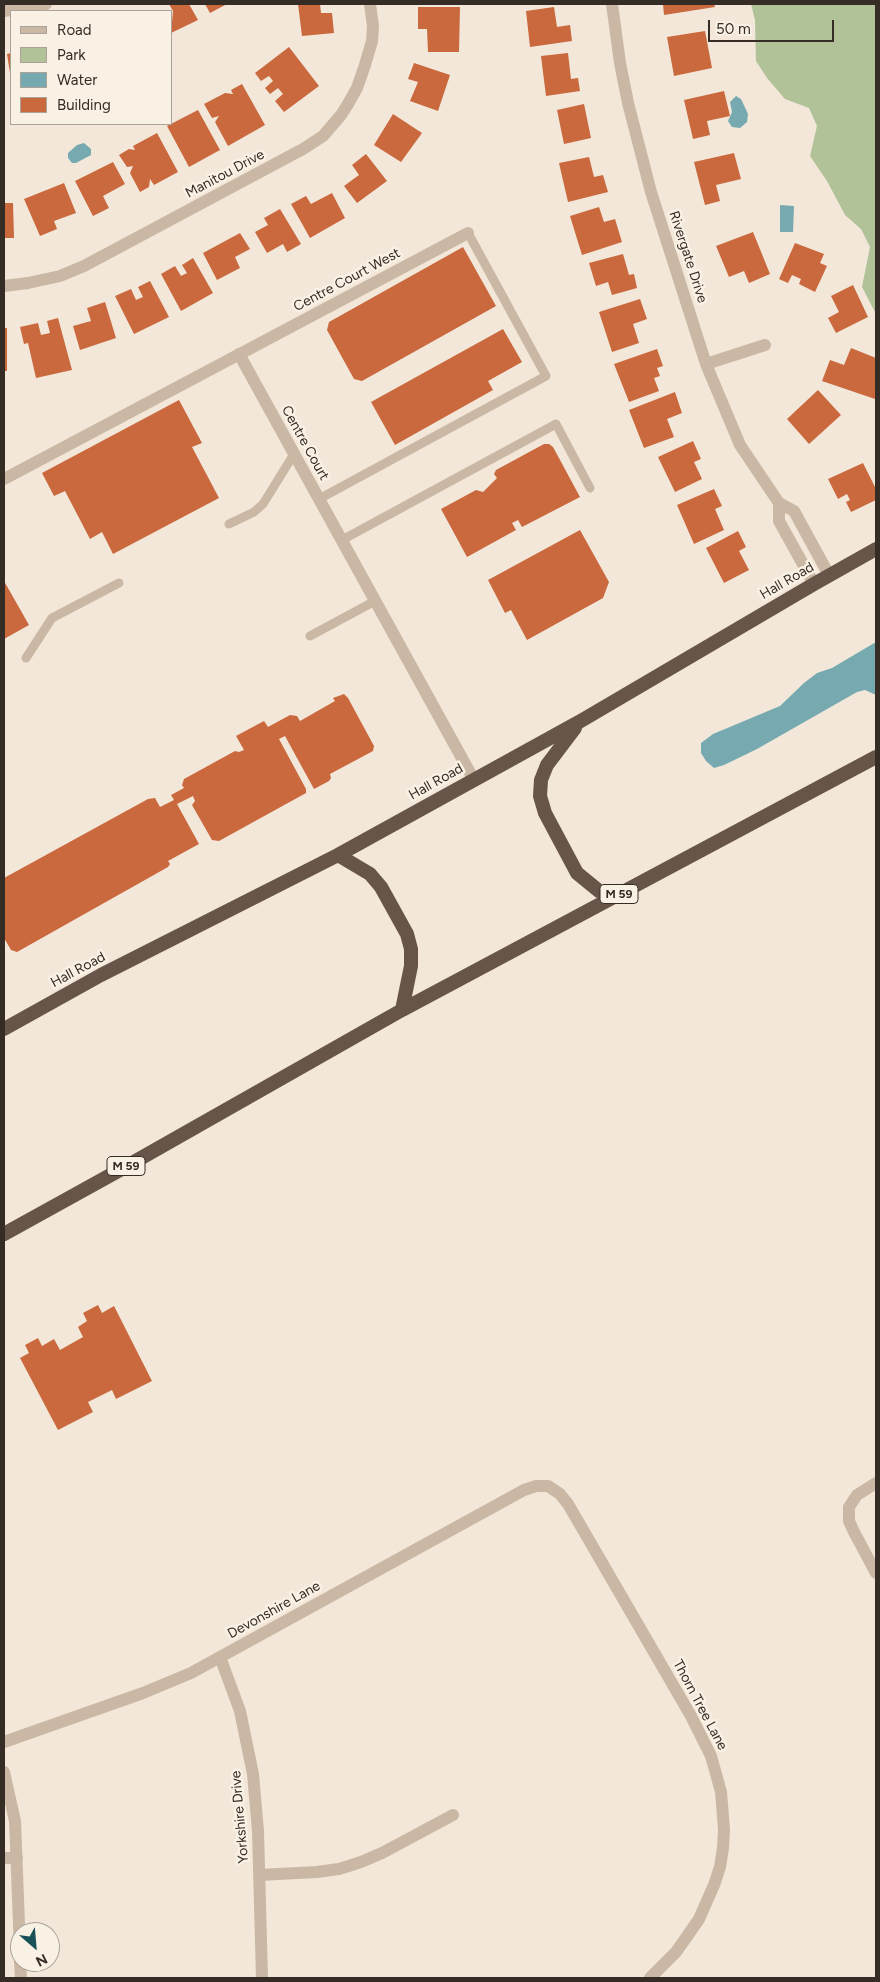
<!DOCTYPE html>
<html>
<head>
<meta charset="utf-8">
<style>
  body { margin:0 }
  #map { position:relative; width:880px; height:1982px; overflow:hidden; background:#f2e7d8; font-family:Figtree,sans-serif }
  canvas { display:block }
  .frame { position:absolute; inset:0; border:5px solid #352c26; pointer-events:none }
  .legend { position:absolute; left:10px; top:10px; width:162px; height:115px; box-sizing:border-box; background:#faf1e5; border:1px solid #aba299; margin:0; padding:6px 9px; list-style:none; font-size:15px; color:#352c26 }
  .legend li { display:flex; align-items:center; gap:10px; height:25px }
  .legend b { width:25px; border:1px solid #aba299 }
  .north { position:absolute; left:10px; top:1922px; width:50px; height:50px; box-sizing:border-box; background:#faf1e5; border:1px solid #aba299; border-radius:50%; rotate:153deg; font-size:14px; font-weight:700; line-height:20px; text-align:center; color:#352c26 }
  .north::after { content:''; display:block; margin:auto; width:18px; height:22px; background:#1a5158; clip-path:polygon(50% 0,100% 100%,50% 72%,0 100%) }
  .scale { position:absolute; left:708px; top:20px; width:126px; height:22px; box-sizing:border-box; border:2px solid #352c26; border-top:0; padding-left:6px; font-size:15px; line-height:18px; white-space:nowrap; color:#352c26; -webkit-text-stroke:4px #faf1e5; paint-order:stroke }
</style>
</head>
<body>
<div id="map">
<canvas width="880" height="1982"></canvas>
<div class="frame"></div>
<ul class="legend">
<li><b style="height:6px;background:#cab8a4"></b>Road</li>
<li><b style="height:14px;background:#b1c198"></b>Park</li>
<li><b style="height:14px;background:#76aab0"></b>Water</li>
<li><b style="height:14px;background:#ca683e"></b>Building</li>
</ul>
<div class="north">N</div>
<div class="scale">50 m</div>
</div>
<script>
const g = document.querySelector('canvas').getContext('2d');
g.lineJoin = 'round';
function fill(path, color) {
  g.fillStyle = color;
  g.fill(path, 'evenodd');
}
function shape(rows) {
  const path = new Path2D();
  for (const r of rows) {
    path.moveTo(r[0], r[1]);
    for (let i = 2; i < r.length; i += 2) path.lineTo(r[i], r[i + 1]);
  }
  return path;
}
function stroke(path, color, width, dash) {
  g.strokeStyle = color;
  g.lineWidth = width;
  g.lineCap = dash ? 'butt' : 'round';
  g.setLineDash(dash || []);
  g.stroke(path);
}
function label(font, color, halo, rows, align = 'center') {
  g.font = font + ' Figtree,sans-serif';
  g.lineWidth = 5;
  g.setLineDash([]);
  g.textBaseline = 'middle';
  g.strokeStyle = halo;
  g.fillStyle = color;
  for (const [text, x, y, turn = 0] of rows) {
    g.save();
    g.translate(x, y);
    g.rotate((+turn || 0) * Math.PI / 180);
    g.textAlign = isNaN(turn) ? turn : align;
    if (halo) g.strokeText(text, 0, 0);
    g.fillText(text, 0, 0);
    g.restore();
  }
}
fill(shape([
  [751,4,876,4,876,314,862,287,870,247,861,229,845,215,827,181,810,156,817,126,809,108,785,99,767,78,756,61,755,20]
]), '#b1c198');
fill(shape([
  [736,96,741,99,748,114,747,122,740,128,732,127,728,121,732,112,730,102],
  [84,143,91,149,91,155,76,163,72,163,68,158,68,153,77,145],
  [780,205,794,206,793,232,780,232],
  [876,642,876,695,865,690,857,692,757,749,724,765,714,768,706,761,701,753,701,743,713,734,780,706,804,683,817,673,832,668]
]), '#76aab0');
fill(shape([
  [169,4,189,4,198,20,171,33,173,11],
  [205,4,227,4,210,13],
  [298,4,320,4,321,13,332,13,334,33,302,36],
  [663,4,714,4,715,7,664,15],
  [418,7,460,7,459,52,428,52,427,29,418,29],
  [554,7,557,27,570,25,572,41,530,47,526,11],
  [705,31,712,68,674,76,667,37],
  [289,47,319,86,284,112,275,101,283,94,278,88,270,94,265,88,273,81,269,76,261,81,255,73],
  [11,53,11,73,10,73,7,54],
  [568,53,571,79,578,78,580,91,546,96,541,56],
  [414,63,450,75,438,111,410,101,418,82,408,79],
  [242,84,265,125,228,146,215,122,219,116,212,118,204,104,225,93,233,94,231,90],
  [724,91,730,116,707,121,710,135,693,139,684,100],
  [584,104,591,138,564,144,557,110],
  [198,110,220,150,189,167,167,126],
  [393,114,422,133,401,162,374,145],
  [157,133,178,172,154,185,150,179,149,187,140,192,130,173,133,166,127,167,119,155,129,149,135,150,133,146],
  [734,153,741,179,716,185,720,201,705,205,694,162],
  [366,154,387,181,357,203,344,186,359,175,352,165],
  [589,157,594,177,603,175,608,192,568,202,559,163],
  [113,162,125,184,103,196,109,208,93,216,75,181],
  [64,183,76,213,54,221,57,229,40,236,24,199],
  [332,193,345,218,310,238,291,204,306,196,311,204],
  [4,203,13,203,14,238,4,238],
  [599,207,604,222,615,219,622,242,582,255,570,216],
  [280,209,301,244,287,252,283,244,267,253,255,232,268,225,264,218],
  [753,232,770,274,749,283,744,271,729,277,716,246],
  [240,233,250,249,235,257,240,268,217,280,203,253],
  [795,243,824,254,820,263,827,266,815,292,799,284,801,279,792,275,788,283,779,279],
  [463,247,496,306,362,381,354,379,327,330,329,322],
  [623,254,629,275,634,274,637,288,612,295,608,282,596,286,589,263],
  [193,258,213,293,181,311,161,274,175,266,181,276,187,273,182,265],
  [150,281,169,317,134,334,115,296,131,289,136,300,143,297,138,287],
  [853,285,868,317,836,333,828,318,839,312,831,296],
  [640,299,647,319,633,324,639,343,612,352,599,312],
  [105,302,116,338,80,350,73,326,91,321,87,308],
  [58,318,72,370,36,378,28,343,24,344,20,327,38,323,41,335,50,333,47,321],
  [4,328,7,328,7,371,4,371],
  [503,329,522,362,488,381,493,390,395,445,371,402],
  [851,348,876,358,876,395,875,399,822,381,830,360,844,365],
  [657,349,663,366,657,368,660,376,654,378,659,391,629,402,614,364],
  [818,390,841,415,809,444,787,419],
  [675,392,682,413,667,419,674,437,644,448,629,410],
  [179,400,202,443,192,447,219,498,113,554,102,532,90,539,65,491,54,496,42,473],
  [693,441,701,459,694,462,702,479,675,492,658,457],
  [544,444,549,444,553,447,580,497,522,527,518,520,512,523,516,530,467,557,441,509,476,490,483,492,497,478,494,474,496,470],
  [863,463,876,489,876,500,851,512,846,502,850,500,847,494,838,499,828,479],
  [714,489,722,506,715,509,724,530,694,544,677,505],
  [580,530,609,582,603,598,527,640,511,610,505,613,488,580],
  [738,531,746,547,739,551,749,570,724,583,706,548],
  [4,581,29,625,4,639],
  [344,694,348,698,374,746,373,751,330,774,331,778,329,781,314,789,285,736,279,739,306,789,306,793,219,841,212,840,192,805,195,801,193,796,177,804,199,844,168,861,170,864,168,867,17,952,11,950,4,938,4,878,148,799,155,798,160,807,174,800,171,795,184,788,182,785,184,779,235,751,239,752,244,750,236,736,264,721,268,727,290,715,297,716,300,721,335,701,333,698],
  [98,1305,102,1313,114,1306,152,1381,116,1399,112,1390,88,1402,93,1412,58,1430,20,1358,29,1353,25,1345,38,1338,42,1346,54,1339,60,1350,83,1337,78,1327,87,1321,83,1313]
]), '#ca683e');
stroke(shape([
  [319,499,546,376,468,233],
  [229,524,254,512,263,504,294,454],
  [342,540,556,424,590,488],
  [310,636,375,601],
  [26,658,52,618,119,583]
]), '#cab8a4', 9);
stroke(shape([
  [612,4,620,63,628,103,651,192,706,364,740,445,779,503],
  [4,11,46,4],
  [4,286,28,283,60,276,84,266,303,149,323,136,341,115,348,104,357,88,365,65,372,41,373,26,370,4],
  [239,354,474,780],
  [706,364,765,345],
  [4,479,468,233],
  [814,584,779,521,779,503,794,511,829,575],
  [876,1483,857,1495,849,1507,849,1521,854,1532,876,1573],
  [220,1657,240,1711,253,1774,258,1831,262,1978],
  [4,1742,143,1693,191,1673,524,1490,536,1486,548,1486,560,1494,568,1504,691,1716,711,1756,721,1792,724,1829,723,1848,720,1867,714,1885,699,1919,688,1935,676,1952,650,1978],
  [4,1772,15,1821,20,1950],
  [4,1858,17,1858],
  [259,1875,317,1872,339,1869,361,1862,382,1853,453,1815],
  [20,1962,21,1978]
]), '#cab8a4', 12);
stroke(shape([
  [575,728,547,765,541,780,540,796,545,813,577,873,599,891,617,895],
  [338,855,370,874,381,887,407,934,411,949,411,966,402,1010],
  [4,1029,101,975,338,855,579,722,814,584,876,549],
  [4,1234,127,1166,402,1010,876,757]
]), '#68554a', 14);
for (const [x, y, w] of [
  [619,894,38],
  [126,1166,38]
]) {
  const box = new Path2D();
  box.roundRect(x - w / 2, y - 9.5, w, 19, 4);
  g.fillStyle = '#faf1e5';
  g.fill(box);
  stroke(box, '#352c26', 1);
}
label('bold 12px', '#352c26', null, [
  ["M 59",619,894],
  ["M 59",126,1166]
]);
label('14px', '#352c26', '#faf1e5', [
  ["Manitou Drive",225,174,-28],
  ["Rivergate Drive",688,257,72],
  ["Centre Court West",347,280,-28],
  ["Centre Court",305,443,61],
  ["Hall Road",787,581,-30],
  ["Hall Road",436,782,-29],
  ["Hall Road",78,970,-28],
  ["Devonshire Lane",274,1610,-29],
  ["Thorn Tree Lane",700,1705,62],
  ["Yorkshire Drive",240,1817,-95]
]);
</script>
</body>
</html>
